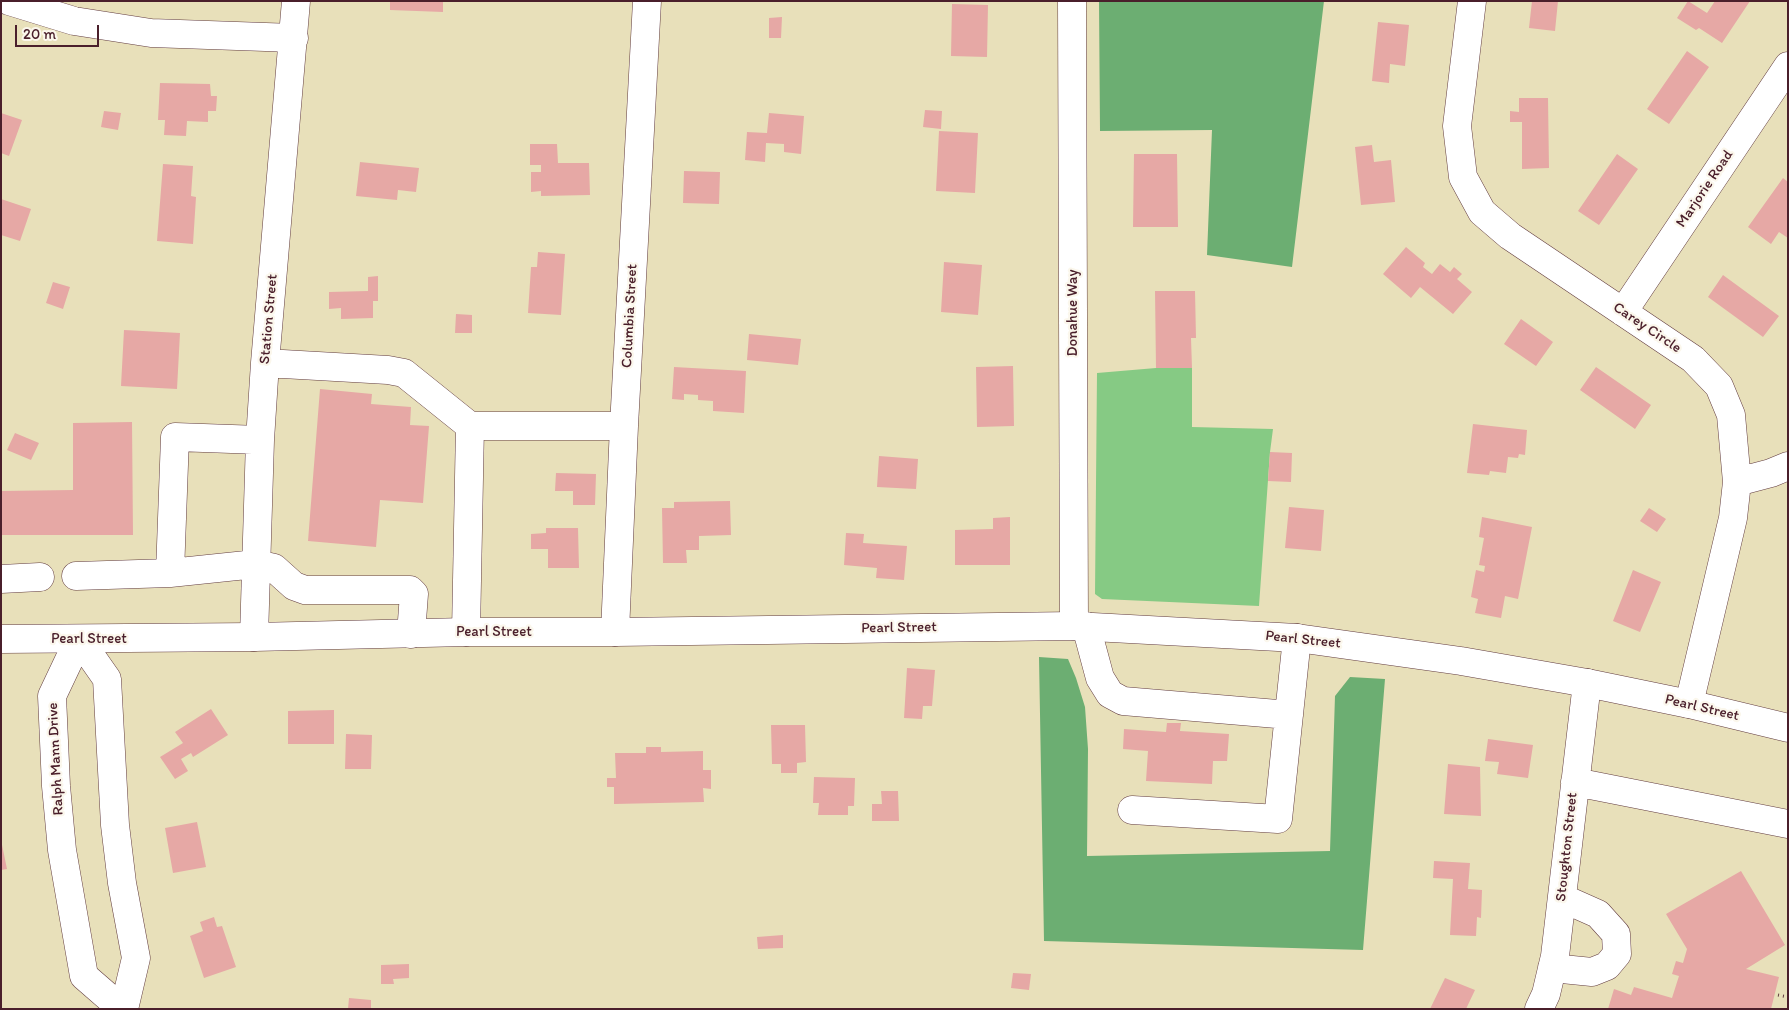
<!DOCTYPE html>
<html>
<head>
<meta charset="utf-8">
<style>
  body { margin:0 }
  #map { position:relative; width:1789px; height:1010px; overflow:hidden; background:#e8e0ba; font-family:Itim,sans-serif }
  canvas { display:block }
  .frame { position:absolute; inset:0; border:2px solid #4a1f2b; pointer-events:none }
  .scale { position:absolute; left:15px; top:25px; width:84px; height:22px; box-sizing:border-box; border:2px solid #4a1f2b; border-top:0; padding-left:6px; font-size:15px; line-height:18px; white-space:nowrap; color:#4a1f2b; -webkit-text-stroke:4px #fbf7ec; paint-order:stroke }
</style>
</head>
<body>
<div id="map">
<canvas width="1789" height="1010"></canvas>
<div class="frame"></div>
<div class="scale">20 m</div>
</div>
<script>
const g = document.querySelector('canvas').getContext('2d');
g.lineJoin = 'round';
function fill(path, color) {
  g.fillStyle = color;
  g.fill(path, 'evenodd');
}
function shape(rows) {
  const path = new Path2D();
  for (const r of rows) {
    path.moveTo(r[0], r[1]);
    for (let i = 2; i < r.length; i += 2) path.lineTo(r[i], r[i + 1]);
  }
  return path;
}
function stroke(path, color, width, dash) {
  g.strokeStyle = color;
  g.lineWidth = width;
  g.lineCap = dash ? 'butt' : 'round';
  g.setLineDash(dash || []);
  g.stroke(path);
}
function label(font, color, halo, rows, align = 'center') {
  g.font = font + ' Itim,sans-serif';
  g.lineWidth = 4.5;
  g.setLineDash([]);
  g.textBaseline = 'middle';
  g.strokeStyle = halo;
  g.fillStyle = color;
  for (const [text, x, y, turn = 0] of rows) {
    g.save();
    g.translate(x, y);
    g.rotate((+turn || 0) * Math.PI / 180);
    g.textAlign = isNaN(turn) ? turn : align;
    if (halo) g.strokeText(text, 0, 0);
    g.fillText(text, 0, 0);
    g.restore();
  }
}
fill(shape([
  [1156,368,1192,368,1192,427,1273,429,1270,452,1259,606,1102,599,1095,594,1097,373]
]), '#86ca84');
fill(shape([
  [1099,1,1324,1,1292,267,1207,255,1212,130,1100,131],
  [1039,657,1068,659,1076,678,1085,707,1088,749,1087,856,1330,851,1335,696,1350,677,1385,679,1363,950,1044,941]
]), '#6cae72');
fill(shape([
  [390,1,443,1,443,12,390,10],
  [1532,1,1558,1,1555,31,1529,28],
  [1688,1,1707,13,1715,1,1750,1,1722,43,1699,28,1696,30,1677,18],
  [952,4,988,5,987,57,951,56],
  [782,17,781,38,769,38,769,18],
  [1378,22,1409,25,1405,66,1390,64,1389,83,1372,81],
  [1687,51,1709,67,1669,124,1647,109],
  [160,83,210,84,211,96,217,96,216,111,208,111,208,122,187,121,186,136,164,135,165,120,158,120],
  [1519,98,1548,98,1549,168,1522,169,1522,122,1510,122,1510,111,1519,112],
  [925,110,942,111,941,129,923,127],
  [104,111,121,113,118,130,101,127],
  [1,113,22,120,9,156,1,153],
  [769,113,804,116,801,154,784,152,784,144,766,143,765,162,745,160,747,132,767,133],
  [939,131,978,133,975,193,936,191],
  [530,144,557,144,558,163,589,163,590,195,541,196,541,191,531,192,531,172,541,172,541,165,530,165],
  [1372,145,1374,162,1391,160,1395,202,1361,205,1355,147],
  [1134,154,1177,154,1178,227,1133,227],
  [1617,154,1638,169,1599,225,1578,211],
  [360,162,419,168,416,192,398,190,397,200,356,196],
  [163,164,193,166,191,196,196,197,193,244,157,241],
  [684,171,720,172,719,204,683,203],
  [1783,178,1788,182,1788,238,1779,232,1771,244,1748,227],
  [1,199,31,209,20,241,1,235],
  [1406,247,1425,263,1423,267,1432,274,1440,264,1450,272,1454,267,1462,274,1457,279,1472,292,1453,314,1420,287,1411,298,1383,274],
  [538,252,565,254,561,315,528,313,531,267,537,267],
  [944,262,982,265,978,315,941,312],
  [1723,275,1779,316,1763,337,1708,297],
  [378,276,378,301,373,301,373,318,341,319,341,308,329,309,329,292,368,291,368,277],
  [53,282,70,287,63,309,46,303],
  [1155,291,1195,291,1196,338,1191,338,1192,368,1156,368],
  [456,314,472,315,472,333,455,333],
  [1521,319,1553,342,1536,366,1504,344],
  [124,330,180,333,177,389,121,386],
  [749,334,801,339,798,365,747,360],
  [1013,366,1014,426,977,427,976,367],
  [674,367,746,371,744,413,713,411,713,401,698,400,698,395,684,394,684,400,672,399],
  [1596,367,1651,405,1635,429,1580,390],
  [320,389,372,394,371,404,411,407,410,425,429,426,423,503,380,500,376,547,308,541],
  [132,422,133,535,1,535,1,491,73,490,73,423],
  [1473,424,1527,430,1525,455,1519,454,1518,458,1508,457,1506,473,1490,471,1489,475,1467,473],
  [15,433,39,443,31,460,7,450],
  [1270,452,1292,453,1291,482,1268,481],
  [879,456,918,459,916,489,877,487],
  [556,473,596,474,595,505,573,505,573,491,555,491],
  [730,501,731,535,699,536,699,550,686,550,687,563,663,563,662,508,674,508,674,502],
  [1289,507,1324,510,1321,551,1285,548],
  [1649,508,1666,519,1657,532,1640,521],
  [1010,517,1010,565,955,565,955,530,993,529,993,518],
  [1482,517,1532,527,1518,599,1505,596,1501,618,1475,613,1478,599,1471,597,1476,570,1484,572,1485,566,1479,565,1484,538,1479,537],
  [546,528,578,528,579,568,548,568,548,549,531,549,531,534,546,533],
  [846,533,864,534,863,543,907,546,904,580,876,578,877,568,844,565],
  [1633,570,1661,582,1640,632,1613,621],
  [907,668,935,670,932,706,923,706,922,719,904,718],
  [211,709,228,735,193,757,191,753,181,759,188,771,175,779,160,757,183,743,175,732],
  [334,710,334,744,288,744,288,711],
  [1167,723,1181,723,1180,731,1229,734,1227,761,1213,761,1212,784,1146,781,1148,751,1123,749,1124,729,1166,732],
  [771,725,805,725,806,762,797,763,797,773,781,773,781,764,772,764],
  [346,734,372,735,371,769,345,769],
  [1488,739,1533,745,1528,778,1497,774,1499,762,1485,761],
  [646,747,661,747,661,752,703,751,703,770,711,770,711,789,703,788,704,802,614,804,614,787,607,787,607,778,616,778,615,753,646,753],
  [1448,764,1480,767,1481,816,1444,814],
  [814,777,855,778,854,806,848,806,848,815,818,815,819,803,813,803],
  [881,791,898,791,899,821,872,821,872,804,882,804],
  [197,822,206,867,173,873,165,828],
  [1,840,7,869,1,870],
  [1434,861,1470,863,1468,889,1482,890,1481,918,1477,917,1476,936,1450,935,1453,879,1433,878],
  [1741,871,1785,945,1746,969,1779,977,1771,1009,1608,1009,1614,989,1631,995,1634,987,1672,998,1679,976,1672,974,1676,961,1683,963,1687,949,1666,914],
  [214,917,217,927,222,926,236,967,204,978,190,936,203,931,200,922],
  [783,935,783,948,758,949,757,937],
  [409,964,409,978,393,979,394,984,381,984,381,965],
  [1013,973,1031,974,1029,990,1011,988],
  [1445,978,1475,990,1466,1009,1430,1009],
  [349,998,371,1000,371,1009,348,1009]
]), '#e6a8a5');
const minor = shape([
  [9,1,74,21,151,33,294,38],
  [1072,1,1074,626],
  [1472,1,1457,126,1463,177,1482,212,1510,236,1693,359,1719,386,1731,415,1737,482,1733,518,1689,704],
  [1623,312,1788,66],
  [265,363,388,370,404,373,470,426,624,426],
  [260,440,175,437,170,573,256,564,274,568,294,586,305,590,410,590,414,594,411,634],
  [1737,482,1771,473,1788,466],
  [76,576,170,573],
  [1,579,40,577],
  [1086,626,1100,678,1110,694,1123,701,1289,715],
  [466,632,470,426],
  [615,632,624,426,647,1],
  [254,637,260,440,265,363,296,1],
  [79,639,52,696,56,786,62,850,84,976,122,1009],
  [79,639,107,679,115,825,122,883,136,958,124,1009],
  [1575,782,1788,824],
  [1132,810,1278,819,1297,638],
  [1552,968,1592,972,1607,966,1617,954,1616,934,1598,914,1562,898],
  [1539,1009,1546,994,1555,956,1587,683]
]);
const major = shape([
  [1,639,254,637,466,632,615,632,1074,626,1297,638,1461,661,1587,683,1689,704,1788,728]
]);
stroke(minor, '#623c40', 29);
stroke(major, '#623c40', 29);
stroke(shape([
  [1778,995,1788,997]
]), '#623c40', 3, [1, 4]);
stroke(minor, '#fff', 28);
stroke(major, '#fff', 28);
label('15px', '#4a1f2b', '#fbf7ec', [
  ["Marjorie Road",1705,189,-56],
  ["Donahue Way",1073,313,-90],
  ["Columbia Street",630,316,-87],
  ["Station Street",269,319,-85],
  ["Carey Circle",1647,328,34],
  ["Pearl Street",899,628,-1],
  ["Pearl Street",494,632],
  ["Pearl Street",89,639],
  ["Pearl Street",1303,640,6],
  ["Pearl Street",1702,708,13],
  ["Ralph Mann Drive",56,759,-93],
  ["Stoughton Street",1567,847,-84]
]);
</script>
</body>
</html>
